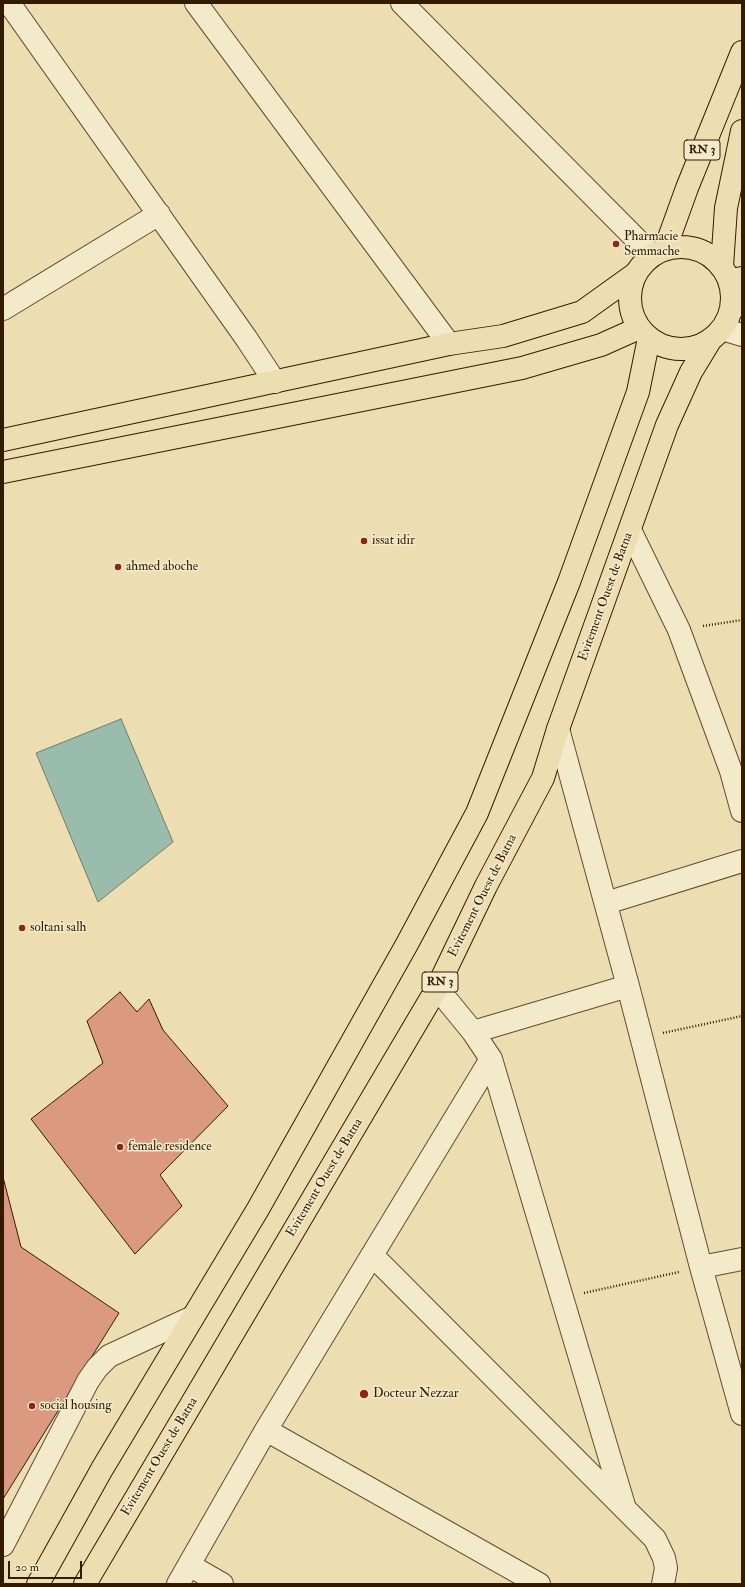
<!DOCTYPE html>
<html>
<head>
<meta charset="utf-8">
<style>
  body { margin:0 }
  #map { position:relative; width:745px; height:1587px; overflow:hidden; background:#eddeb1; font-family:"IM FELL Double Pica",serif }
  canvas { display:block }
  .frame { position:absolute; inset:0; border:4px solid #341b00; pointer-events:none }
  .scale { position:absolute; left:8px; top:1561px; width:74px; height:18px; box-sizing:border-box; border:2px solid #341b00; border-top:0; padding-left:5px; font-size:12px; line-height:14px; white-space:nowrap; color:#341b00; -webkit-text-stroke:3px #f3eacc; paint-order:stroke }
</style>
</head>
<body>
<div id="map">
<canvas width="745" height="1587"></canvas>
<div class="frame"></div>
<div class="scale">20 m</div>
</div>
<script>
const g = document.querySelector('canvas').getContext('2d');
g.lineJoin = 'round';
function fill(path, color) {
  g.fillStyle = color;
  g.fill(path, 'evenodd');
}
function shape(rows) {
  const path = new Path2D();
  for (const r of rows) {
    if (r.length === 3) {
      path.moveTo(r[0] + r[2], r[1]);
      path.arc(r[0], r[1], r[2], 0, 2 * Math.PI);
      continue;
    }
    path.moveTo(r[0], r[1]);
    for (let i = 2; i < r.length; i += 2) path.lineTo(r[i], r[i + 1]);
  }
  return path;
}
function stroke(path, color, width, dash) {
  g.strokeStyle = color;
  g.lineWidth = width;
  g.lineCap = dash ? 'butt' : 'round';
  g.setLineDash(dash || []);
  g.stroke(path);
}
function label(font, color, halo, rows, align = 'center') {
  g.font = font + ' "IM FELL Double Pica",serif';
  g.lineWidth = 3;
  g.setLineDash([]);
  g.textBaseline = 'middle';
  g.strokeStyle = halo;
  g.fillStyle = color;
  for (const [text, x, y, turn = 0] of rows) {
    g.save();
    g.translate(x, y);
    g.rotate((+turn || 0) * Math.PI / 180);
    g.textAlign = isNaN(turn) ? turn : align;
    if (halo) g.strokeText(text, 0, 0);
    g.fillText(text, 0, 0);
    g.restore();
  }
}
const water = shape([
  [121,719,173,842,98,902,36,753,121,719]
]);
fill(water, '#99bcad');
stroke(water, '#717c68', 1);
const building = shape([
  [120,992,137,1012,149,999,163,1030,228,1106,160,1175,182,1206,135,1254,31,1119,103,1063,87,1021,120,992],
  [3,1177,21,1247,119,1313,3,1499,3,1177]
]);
fill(building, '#db9a80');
stroke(building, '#341b00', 1);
const minor = shape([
  [9,3,246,338,275,382],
  [196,3,449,344],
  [402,3,652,255],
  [3,309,159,214],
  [722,329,742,335],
  [630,530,679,630,731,771,742,811],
  [558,729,628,986,701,1267,742,1414],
  [606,903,742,861],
  [437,988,473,1032,491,1059,625,1509],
  [473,1032,628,986],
  [372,1255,655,1539,664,1558,666,1568,663,1584],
  [701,1267,742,1259],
  [266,1430,539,1584],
  [3,1545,88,1381,97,1368,109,1356,193,1317],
  [189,1565,222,1584],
  [178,1584,266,1430,491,1059]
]);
const major = shape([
  [730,280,742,278],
  [732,308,742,304],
  [3,440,449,344,503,336,582,312,635,274],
  [3,472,522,368,601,345,639,328]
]);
const highway = shape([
  [681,298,51],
  [665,249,687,188,742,52],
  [722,266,726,208,742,131],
  [38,1584,102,1469,258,1209,407,944,477,813,569,582,638,392,649,338],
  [85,1584,437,988,486,886,543,778,558,729,667,425,691,372,711,339]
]);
stroke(minor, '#624c2c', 24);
stroke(major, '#341b00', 24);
stroke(highway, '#341b00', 24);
stroke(shape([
  [703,626,742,620],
  [663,1033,742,1016],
  [584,1293,679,1272]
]), '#341b00', 2.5, [1, 2]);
stroke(minor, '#f3eacc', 22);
stroke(major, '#eddeb1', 22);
stroke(highway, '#eddeb1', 22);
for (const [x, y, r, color] of [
  [616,244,4,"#8f2418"],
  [364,541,4,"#8f2418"],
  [118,567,4,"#8f2418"],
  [22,928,4,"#8f2418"],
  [120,1147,4,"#8f2418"],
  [364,1394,5,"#8f2418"],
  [32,1406,4,"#8f2418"]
]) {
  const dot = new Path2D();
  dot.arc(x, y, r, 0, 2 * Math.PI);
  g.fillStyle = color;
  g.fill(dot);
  stroke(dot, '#f3eacc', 1.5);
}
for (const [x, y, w] of [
  [702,150,36],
  [440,982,36]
]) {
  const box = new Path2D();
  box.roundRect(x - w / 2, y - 10, w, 20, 3);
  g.fillStyle = '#f3eacc';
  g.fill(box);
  stroke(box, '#341b00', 1);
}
label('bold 12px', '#341b00', null, [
  ["RN 3",702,150],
  ["RN 3",440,982]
]);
label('13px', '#341b00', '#f3eacc', [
  ["Pharmacie",624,237],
  ["Semmache",624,252],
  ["issat idir",372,541],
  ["ahmed aboche",126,567],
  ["soltani salh",30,928],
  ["female residence",128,1147],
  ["Docteur Nezzar",373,1394],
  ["social housing",40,1406]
], 'left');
label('13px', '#341b00', '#f3eacc', [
  ["Evitement Ouest de Batna",606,597,-70],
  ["Evitement Ouest de Batna",483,896,-63],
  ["Evitement Ouest de Batna",325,1178,-59],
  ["Evitement Ouest de Batna",160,1457,-59]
]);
</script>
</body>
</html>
